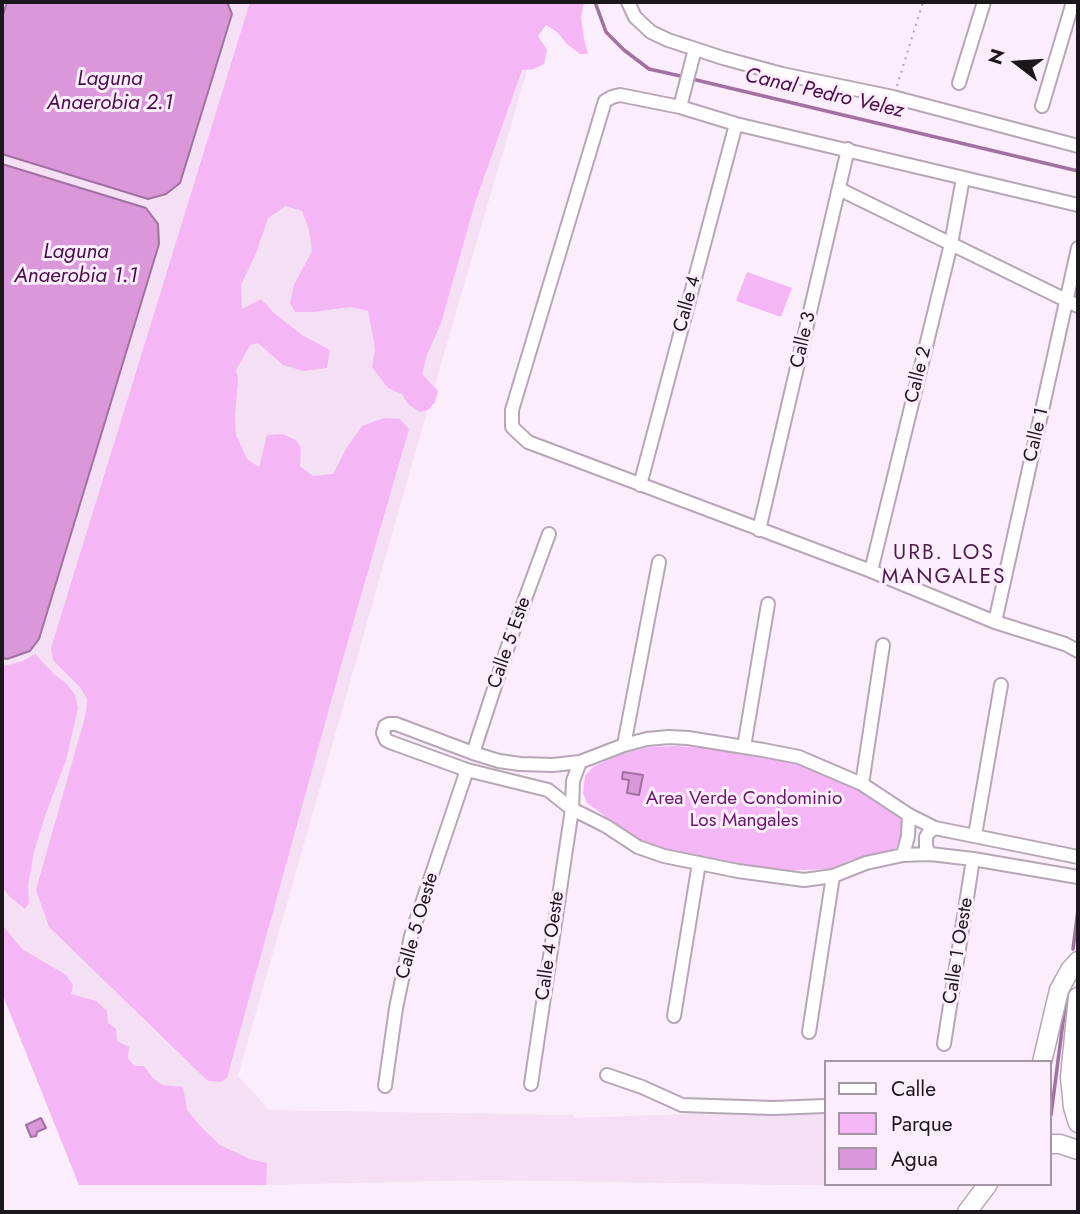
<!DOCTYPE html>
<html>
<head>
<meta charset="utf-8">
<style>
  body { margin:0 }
  #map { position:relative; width:1080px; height:1214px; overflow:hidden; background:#fcedfc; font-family:Jost,sans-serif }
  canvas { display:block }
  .frame { position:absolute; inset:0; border:4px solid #1c171c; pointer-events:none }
  .legend { position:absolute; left:824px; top:1060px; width:228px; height:126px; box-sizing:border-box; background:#fcedfc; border:2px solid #a297a2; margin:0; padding:9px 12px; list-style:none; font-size:21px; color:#1c171c }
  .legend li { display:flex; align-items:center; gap:14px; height:35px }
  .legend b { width:35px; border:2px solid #a297a2 }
  .north { position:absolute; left:982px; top:28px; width:70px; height:70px; -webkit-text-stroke:5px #fcedfc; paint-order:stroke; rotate:287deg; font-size:19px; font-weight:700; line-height:28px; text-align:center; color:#1c171c }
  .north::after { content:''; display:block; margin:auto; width:24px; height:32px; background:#1c171c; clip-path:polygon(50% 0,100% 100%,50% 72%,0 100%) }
</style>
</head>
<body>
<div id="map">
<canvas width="1080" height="1214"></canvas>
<div class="frame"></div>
<ul class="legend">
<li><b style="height:9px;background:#fff"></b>Calle</li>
<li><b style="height:19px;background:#f5b6f5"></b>Parque</li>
<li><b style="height:19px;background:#da97da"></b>Agua</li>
</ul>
<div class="north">N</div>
</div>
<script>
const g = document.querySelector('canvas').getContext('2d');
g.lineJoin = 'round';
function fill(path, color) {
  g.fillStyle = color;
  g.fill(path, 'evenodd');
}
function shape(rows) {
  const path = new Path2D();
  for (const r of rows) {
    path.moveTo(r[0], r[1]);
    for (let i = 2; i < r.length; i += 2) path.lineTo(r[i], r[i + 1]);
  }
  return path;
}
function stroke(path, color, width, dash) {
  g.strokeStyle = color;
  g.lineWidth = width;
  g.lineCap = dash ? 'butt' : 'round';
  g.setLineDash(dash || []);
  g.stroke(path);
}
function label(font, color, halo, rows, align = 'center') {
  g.font = font + ' Jost,sans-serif';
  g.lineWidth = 6;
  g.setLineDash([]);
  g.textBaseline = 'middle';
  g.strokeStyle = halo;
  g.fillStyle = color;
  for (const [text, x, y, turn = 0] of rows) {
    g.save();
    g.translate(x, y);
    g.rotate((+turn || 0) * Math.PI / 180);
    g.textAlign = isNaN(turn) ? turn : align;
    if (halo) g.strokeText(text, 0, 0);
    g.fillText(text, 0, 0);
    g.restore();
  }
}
fill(shape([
  [2,2,547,2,426,415,238,1076,269,1110,573,1115,574,1118,826,1109,826,1184,877,1184,868,1186,787,1185,489,1180,266,1185,79,1185,2,993]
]), '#f5dff4');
fill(shape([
  [250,2,584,2,581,18,584,39,588,54,580,54,567,44,557,32,546,25,538,36,547,50,544,64,534,69,522,70,475,203,441,323,427,355,422,374,438,391,435,402,428,410,419,412,408,404,402,394,388,388,372,367,375,351,374,342,368,311,351,307,312,312,295,312,290,303,294,285,312,251,309,230,302,211,286,206,268,218,257,251,241,285,242,309,261,299,273,312,302,335,330,350,327,368,304,371,283,365,258,343,250,345,236,370,238,380,235,415,236,435,247,459,259,467,267,435,282,434,296,440,301,448,300,466,313,476,333,474,347,447,362,426,384,418,400,419,409,429,343,658,227,1078,221,1082,208,1081,49,927,36,890,86,713,87,699,80,687,53,660,51,648],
  [747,272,792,288,781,317,736,301],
  [35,654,54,674,67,684,75,695,78,708,66,760,46,813,34,852,28,885,29,903,25,909,9,896,2,887,2,666,21,662],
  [677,746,716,749,760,755,805,767,834,779,858,789,895,813,901,819,902,832,898,846,890,852,851,860,830,869,772,871,668,853,641,842,587,803,583,793,585,776,593,767,620,754,650,747],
  [2,902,4,911,4,927,22,949,66,975,73,985,71,994,96,1001,107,1011,108,1023,116,1029,117,1041,129,1047,128,1058,134,1066,144,1066,152,1077,162,1085,183,1087,187,1110,200,1126,220,1145,250,1159,267,1163,266,1185,79,1185,2,993]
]), '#f5b6f5');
const water = shape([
  [7,2,227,2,232,14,180,183,166,194,148,199,2,154,2,18,7,2],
  [2,164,146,208,158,224,159,244,39,639,30,651,7,659,2,658,2,164],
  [623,772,643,775,639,795,627,793,629,780,622,779,623,772],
  [41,1118,46,1128,37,1132,36,1136,31,1137,26,1125,41,1118]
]);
fill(water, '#da97da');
stroke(water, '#a171a1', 2);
stroke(shape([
  [595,2,606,32,624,50,649,69,685,77],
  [692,79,1078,171],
  [1073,949,1078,910],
  [1051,1115,1067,991]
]), '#a171a1', 3.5);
const street = shape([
  [628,2,635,17,651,32,668,40,723,58,782,74,893,97,1078,146],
  [959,83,984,2],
  [1042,106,1073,2],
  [680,107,695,49],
  [839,189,1078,306],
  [1078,205,736,124,680,107,620,95,612,97,605,101,512,410,512,427,528,442,871,571,995,622,1065,644,1078,651],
  [640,485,736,124],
  [759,530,848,149],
  [871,571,951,244,963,178],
  [995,622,1078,248],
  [624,745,659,562],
  [744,747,768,604],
  [473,753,511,637,549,534],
  [862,784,883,645],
  [975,835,1001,685],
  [930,854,926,847,926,837,929,832,935,828],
  [903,855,908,836,909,815],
  [1078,857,935,828,909,815,862,784,799,757,763,750,688,738,669,737,647,739,624,745,580,762,553,765,520,764,499,761,473,753,396,724,389,724,385,726,383,733,386,740,390,742,467,770,548,790,572,809,606,826,638,847,664,856,738,871,804,880,833,876,866,863,903,855,930,854,973,859,1078,877],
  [674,1016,699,863],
  [809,1032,833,876],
  [944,1044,973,859],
  [607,1075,642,1087,682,1105,773,1108,826,1106],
  [531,1084,572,809,573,781,580,762],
  [385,1086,396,1008,411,936,467,770]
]);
const secondary = shape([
  [1078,997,1070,1077,1073,1107,1078,1123],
  [1042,1062,1059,990,1070,970,1078,961],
  [1050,1144,1060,1144,1078,1150],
  [967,1212,988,1184]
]);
stroke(street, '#b6a7b6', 16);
stroke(secondary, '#b6a7b6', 21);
stroke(shape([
  [897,86,923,2]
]), '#b0a4b0', 2, [2, 5]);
stroke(street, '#fff', 12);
stroke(secondary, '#fff', 18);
label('19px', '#1c171c', '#fcedfc', [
  ["Calle 4",688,304,-75],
  ["Calle 3",804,340,-77],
  ["Calle 2",919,375,-76],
  ["Calle 1",1037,435,-77],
  ["Calle 5 Este",510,643,-71],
  ["Calle 5 Oeste",418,926,-74],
  ["Calle 4 Oeste",551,946,-82],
  ["Calle 1 Oeste",959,951,-81]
]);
label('19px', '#67186a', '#fcedfc', [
  ["Area Verde Condominio",744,799],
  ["Los Mangales",744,821]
]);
label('italic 21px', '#490d4b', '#fcedfc', [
  ["Laguna",110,80],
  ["Anaerobia 2.1",110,104],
  ["Canal Pedro Velez",824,94,13],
  ["Laguna",76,253],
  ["Anaerobia 1.1",76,277]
]);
g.letterSpacing = '2px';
label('21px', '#4c1c4d', '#fcedfc', [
  ["URB. LOS",944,554],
  ["MANGALES",944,578]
]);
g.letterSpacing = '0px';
</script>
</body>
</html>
